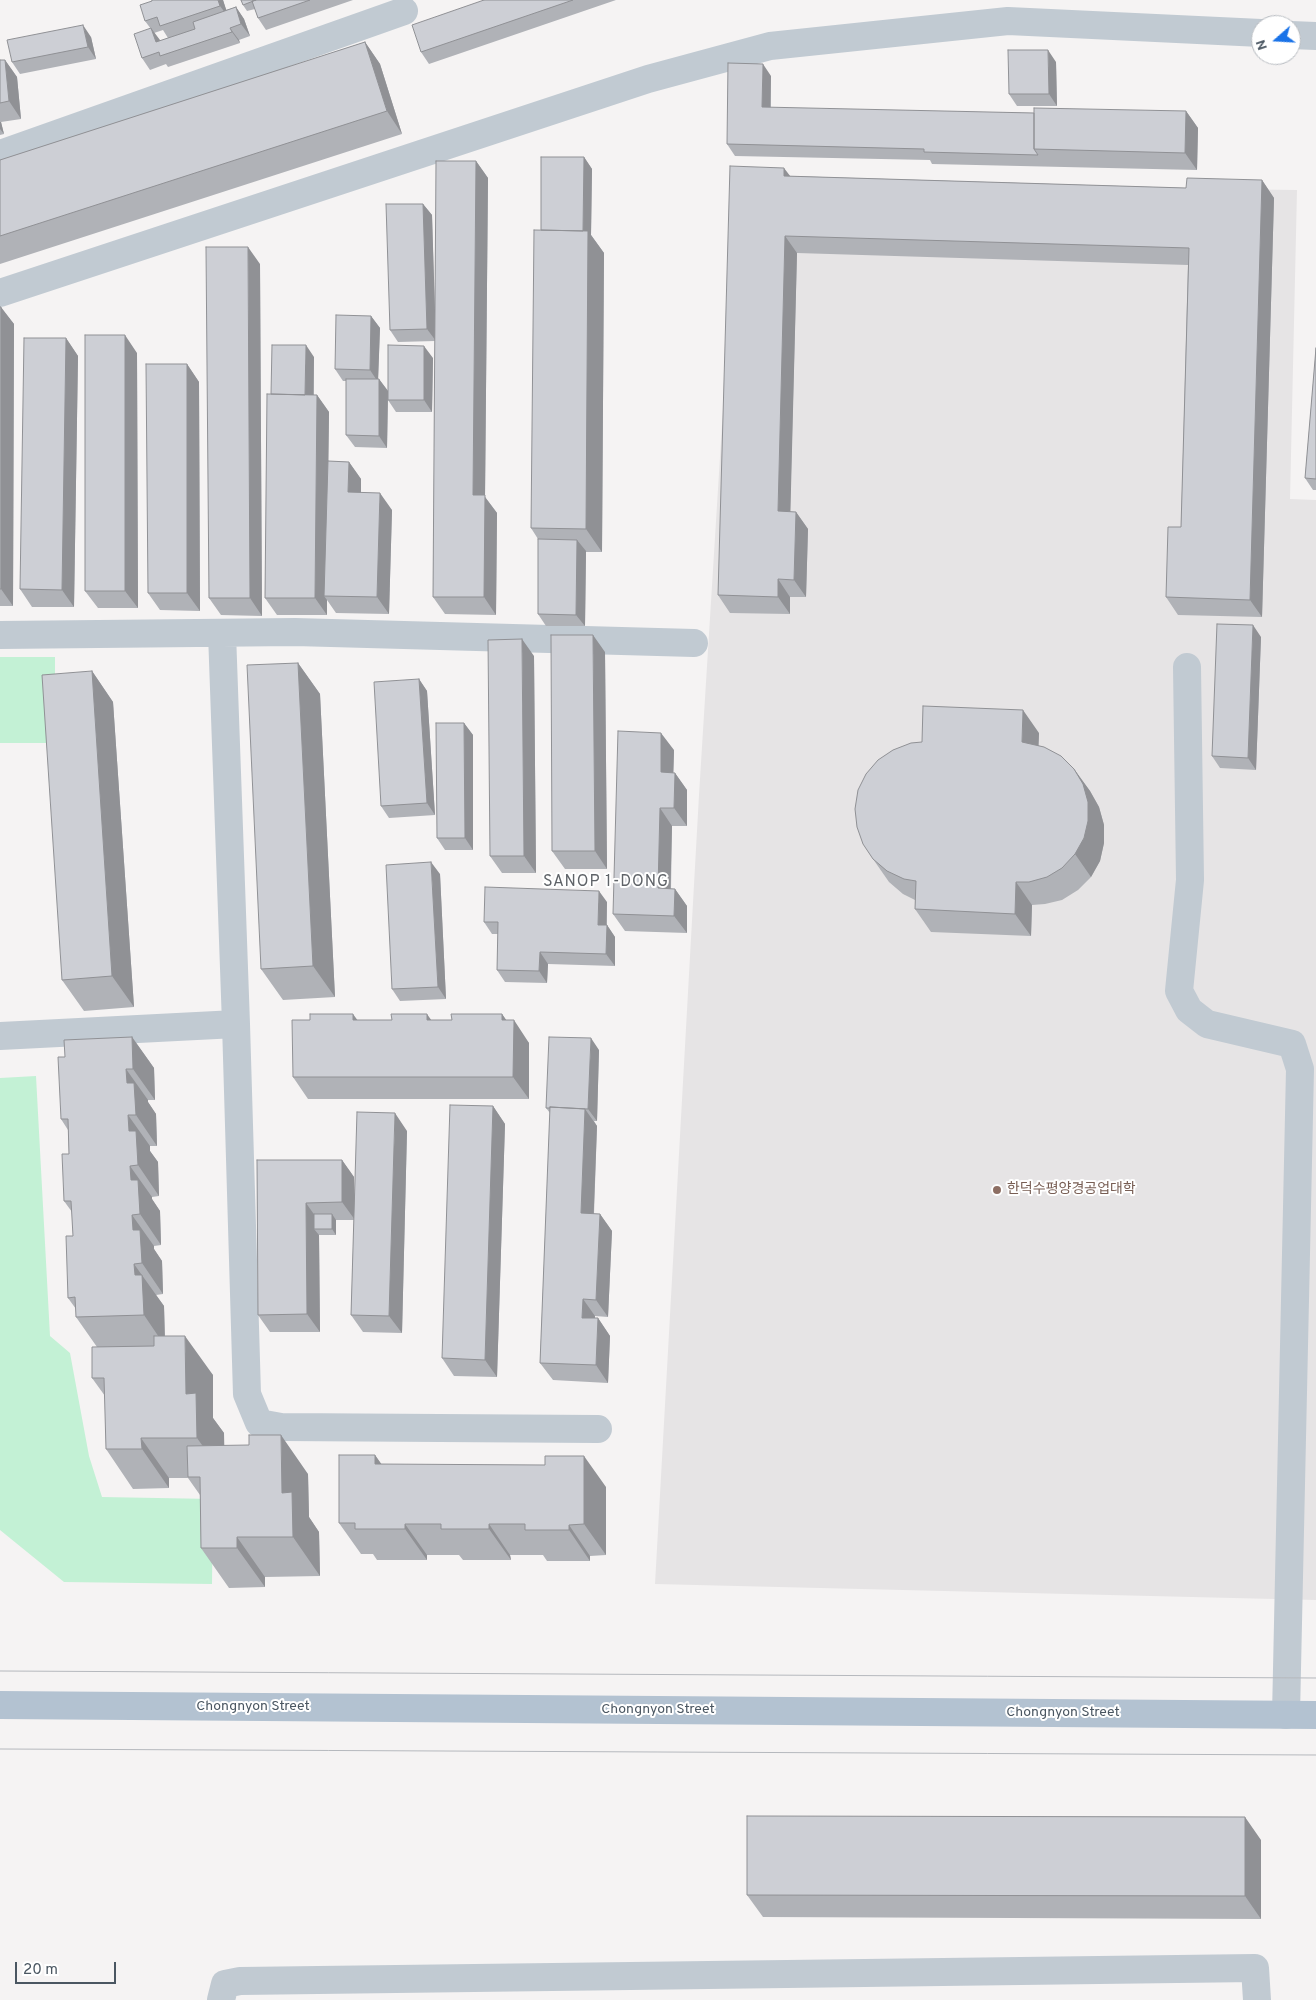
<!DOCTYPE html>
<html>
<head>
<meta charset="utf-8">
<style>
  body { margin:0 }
  #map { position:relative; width:1316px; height:2000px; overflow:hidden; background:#f5f3f3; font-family:Overpass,sans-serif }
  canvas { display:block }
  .north { position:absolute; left:1251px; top:15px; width:50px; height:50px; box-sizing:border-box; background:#fff; border:1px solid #b7bbc0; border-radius:50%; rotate:251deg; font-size:14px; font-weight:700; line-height:20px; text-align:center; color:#4a5661 }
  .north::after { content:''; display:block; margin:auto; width:18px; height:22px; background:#1a73e8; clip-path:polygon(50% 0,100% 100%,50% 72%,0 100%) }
  .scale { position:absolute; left:15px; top:1962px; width:101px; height:22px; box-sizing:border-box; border:2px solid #4a5661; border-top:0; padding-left:6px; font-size:15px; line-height:18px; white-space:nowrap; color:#4a5661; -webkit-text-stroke:4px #fff; paint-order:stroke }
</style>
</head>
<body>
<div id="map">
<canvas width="1316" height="2000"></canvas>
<div class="north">N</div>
<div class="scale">20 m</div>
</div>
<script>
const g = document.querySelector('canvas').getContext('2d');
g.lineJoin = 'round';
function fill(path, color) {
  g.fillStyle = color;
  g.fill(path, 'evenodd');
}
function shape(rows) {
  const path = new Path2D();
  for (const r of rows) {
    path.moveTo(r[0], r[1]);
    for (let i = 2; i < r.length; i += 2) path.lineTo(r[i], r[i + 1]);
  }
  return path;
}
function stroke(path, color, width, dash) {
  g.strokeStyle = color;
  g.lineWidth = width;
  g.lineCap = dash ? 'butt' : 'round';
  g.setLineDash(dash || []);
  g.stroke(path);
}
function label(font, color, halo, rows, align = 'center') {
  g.font = font + ' Overpass,"Noto Sans KR",sans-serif';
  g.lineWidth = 4;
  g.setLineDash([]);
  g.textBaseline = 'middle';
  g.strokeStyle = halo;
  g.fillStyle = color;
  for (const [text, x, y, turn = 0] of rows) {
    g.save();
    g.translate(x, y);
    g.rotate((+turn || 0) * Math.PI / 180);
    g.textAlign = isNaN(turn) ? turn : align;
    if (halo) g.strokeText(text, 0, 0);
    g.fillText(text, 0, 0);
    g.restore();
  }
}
fill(shape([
  [737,183,1297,190,1290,499,1316,500,1316,1600,655,1584,699,795]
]), '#e6e4e5');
fill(shape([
  [0,657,55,657,55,743,0,743],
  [36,1076,50,1336,70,1353,89,1456,102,1497,213,1499,212,1584,64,1582,0,1530,0,1078]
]), '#c3f1d5');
stroke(shape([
  [1291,35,1316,36],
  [0,154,404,11],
  [0,293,648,79,770,46,1008,21,1261,33],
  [222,633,236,1024,247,1394,259,1423,281,1427,598,1429],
  [0,635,295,632,694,643],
  [1187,667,1190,880,1179,991,1189,1010,1207,1024,1292,1044,1300,1069,1286,1715],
  [0,1036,236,1024],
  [221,2000,225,1984,240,1981,1255,1968,1257,2000]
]), '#c1cad2', 28);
stroke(shape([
  [0,1705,1316,1715]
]), '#b3c2d1', 28);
stroke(shape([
  [0,1671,1316,1678],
  [0,1749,1316,1755]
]), '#b5b8bd', 1);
fill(shape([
  [152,0,223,0,226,10,236,7,244,19,250,36,239,40,240,43,168,67,166,64,150,70,142,58,151,29,145,21,152,1],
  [163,30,168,38,160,41,154,33],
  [241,0,353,0,266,30,258,18,255,9,247,11,243,5],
  [484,0,616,0,429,64,421,52],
  [91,37,96,59,20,74,12,62],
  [365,42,380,64,402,134,0,264,0,160],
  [0,60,5,60,17,77,21,119,1,122,4,134,0,135],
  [1056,62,1057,106,1017,106,1009,94],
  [771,76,771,108,1034,113,1186,111,1198,128,1197,170,932,164,930,160,735,156,727,144],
  [584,157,592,169,591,235,604,253,602,552,586,552,585,626,546,626,538,614,538,539,531,528,541,230],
  [476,161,488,178,485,497,497,513,496,615,445,614,433,597,435,341,398,342,390,330,423,204,432,215,435,321],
  [790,176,1186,188,1262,180,1274,198,1262,617,1178,615,1166,597,1181,527,1188,265,797,253,790,512,796,512,808,529,806,597,790,597,790,614,730,613,718,595],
  [260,264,262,616,221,615,209,598],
  [0,307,14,324,13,606,0,606],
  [371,316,380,328,378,379,379,379,388,391,433,358,432,412,396,412,388,400,387,448,355,447,346,435,346,381,343,381,335,369],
  [66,338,78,356,74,607,32,607,20,589],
  [1316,348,1316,490,1313,490,1305,478],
  [137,353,138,608,98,608,85,591],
  [314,357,314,395,317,395,329,412,328,461,349,462,361,479,361,493,392,510,389,614,336,613,327,600,327,615,277,615,265,598,271,394],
  [187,364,199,382,200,611,160,610,148,593],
  [1261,637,1256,770,1220,768,1212,756],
  [605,652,607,869,565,869,552,851],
  [534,656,536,873,502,873,490,856],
  [298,663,320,694,335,997,283,1000,261,969],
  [92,671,113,702,134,1007,84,1011,62,980],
  [419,679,427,691,435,815,389,818,381,806],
  [464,723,473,735,473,850,445,850,437,838],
  [1039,733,1038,745,1074,769,1090,791,1099,807,1104,825,1104,843,1100,861,1091,877,1078,890,1062,900,1045,904,1032,905,1031,936,931,932,915,909,915,900,903,894,889,882,873,859],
  [674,750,673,773,675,773,687,790,687,826,672,826,671,889,675,889,687,906,687,933,625,931,613,914],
  [440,874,446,999,400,1001,392,989],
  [607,902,607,925,615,937,615,966,548,964,547,983,505,982,497,970,498,934,492,934,484,922],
  [502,1014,506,1020,529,1043,529,1099,308,1099,293,1077,310,1020,452,1020],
  [132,1037,154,1068,155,1100,148,1100,148,1102,156,1114,157,1146,150,1146,150,1151,158,1162,159,1196,152,1197,152,1199,160,1211,161,1245,154,1246,154,1249,162,1261,163,1294,156,1295,164,1306,165,1336,213,1375,213,1418,224,1433,224,1446,308,1474,309,1517,319,1532,320,1576,265,1577,265,1587,229,1588,201,1548,200,1495,188,1478,169,1478,169,1488,133,1489,106,1449,105,1396,92,1378,97,1347,76,1317,76,1309,68,1298,73,1236,72,1212,64,1201,69,1154,68,1130,61,1119,65,1057],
  [599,1050,597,1121,594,1121,597,1126,594,1214,600,1214,612,1231,608,1317,595,1316,595,1318,598,1318,610,1336,608,1383,553,1380,540,1363,550,1113,546,1108],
  [493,1106,505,1124,497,1377,454,1376,442,1358],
  [407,1131,402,1333,363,1332,351,1315,354,1220,336,1220,336,1235,319,1235,320,1332,270,1332,258,1315,257,1160,342,1160,354,1177,354,1197],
  [375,1455,381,1464,606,1487,606,1555,590,1556,590,1561,547,1561,543,1555,510,1555,511,1560,463,1560,459,1555,427,1555,427,1560,377,1560,373,1554,361,1554,339,1523],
  [1261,1840,1261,1919,763,1917,747,1895]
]), '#b0b2b7');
fill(shape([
  [218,0,223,0,229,18,220,6],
  [236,7,244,19,250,36,241,24],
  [83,25,91,37,96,59,88,47],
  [151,28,160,40,164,54,156,42],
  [230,28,239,40,240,43,232,32],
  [365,42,380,64,402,134,387,111],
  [1048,50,1056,62,1057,106,1049,94],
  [5,60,17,77,21,119,9,101],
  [763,64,771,76,770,119,762,107],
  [1186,111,1198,128,1197,170,1185,153],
  [0,122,1,122,4,134,0,129],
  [584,157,592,169,591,235,604,253,602,552,586,529,583,241],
  [476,161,488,178,485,497,497,513,496,615,484,597,473,495],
  [784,168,797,185,784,176],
  [1262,180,1274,198,1262,617,1250,600],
  [423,204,432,215,436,341,427,329],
  [785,236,797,253,790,528,778,511],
  [248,247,260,264,262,616,250,598],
  [1,307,14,324,13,606,1,589],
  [371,316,380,328,378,382,370,370],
  [125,335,137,353,138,608,125,591],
  [66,338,78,356,74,607,62,590],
  [306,345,314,357,313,412,305,400],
  [424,346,433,358,432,412,424,400],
  [187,364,199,382,200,611,187,593],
  [379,379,388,391,387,448,379,436],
  [317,395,329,412,327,596,324,596,327,600,327,615,315,598],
  [349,462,361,479,361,510,348,492],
  [380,493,392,510,389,614,377,597],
  [796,512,808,529,806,597,794,580],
  [577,540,586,551,585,626,576,615],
  [778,579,790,597,790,614,778,597],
  [1253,625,1261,637,1256,770,1248,758],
  [593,635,605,652,607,869,595,851],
  [522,639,534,656,536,873,524,856],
  [298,663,320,694,335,997,313,966],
  [92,671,113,702,134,1007,112,976],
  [419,679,427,691,435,815,427,803],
  [1023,710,1039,733,1038,765,1022,742],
  [464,723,473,735,473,850,465,838],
  [661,733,674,750,673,790,661,772],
  [1074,769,1090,791,1099,807,1104,825,1104,843,1100,861,1091,877,1075,854],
  [675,773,687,790,687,826,674,808],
  [660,808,672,826,670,906,658,888],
  [431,862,440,874,446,999,438,987],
  [1016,882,1032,905,1031,936,1015,914],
  [675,889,687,906,687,933,674,916],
  [599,891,607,902,606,937,598,925],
  [607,925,615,937,615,966,606,954],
  [540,952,548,964,547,983,539,971],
  [353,1014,369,1036,353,1020],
  [427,1014,443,1037,427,1020],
  [502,1014,514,1031,514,1020,529,1043,529,1099,513,1077,502,1020],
  [132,1037,154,1068,155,1100,133,1069],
  [591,1038,599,1050,597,1121,588,1109],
  [126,1069,148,1100,148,1102,156,1114,157,1146,136,1115,127,1083],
  [493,1106,505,1124,497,1377,485,1360],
  [585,1109,597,1126,593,1231,581,1213],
  [395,1113,407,1131,402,1333,389,1316],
  [128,1115,150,1146,150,1151,158,1162,159,1196,138,1165,129,1131],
  [342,1160,354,1177,355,1220,342,1202],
  [130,1166,152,1197,152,1199,160,1211,161,1245,140,1214,131,1180],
  [306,1203,318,1220,314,1229,319,1235,320,1332,307,1314],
  [332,1214,336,1220,336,1235,332,1229],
  [600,1214,612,1231,608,1317,596,1300],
  [132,1215,154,1246,154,1249,162,1261,163,1294,142,1263,133,1230],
  [134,1264,164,1306,165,1346,144,1315,135,1275],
  [583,1299,595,1316,594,1336,582,1318],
  [598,1318,610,1336,608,1383,596,1365],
  [185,1336,213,1375,213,1418,224,1433,225,1477,197,1438,186,1394],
  [281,1435,308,1474,309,1517,319,1532,320,1576,293,1537,282,1493],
  [141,1438,169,1478,169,1488,142,1449],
  [375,1455,397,1486,375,1464],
  [584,1456,606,1487,606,1555,584,1524],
  [405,1524,427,1555,427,1560,405,1529],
  [489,1524,510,1555,511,1560,489,1529],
  [569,1525,590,1556,590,1561,569,1530],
  [237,1537,265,1577,265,1587,237,1548],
  [1245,1817,1261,1840,1261,1919,1245,1896]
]), '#909195');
const building = shape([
  [152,0,218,0,220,6,160,26,157,17,145,21,140,5,152,1,152,0],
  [241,0,256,0,243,5,241,0],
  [256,0,310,0,258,18,252,1,256,0],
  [484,0,573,0,421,52,412,25,484,0],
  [236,7,241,24,230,28,232,32,160,56,159,52,142,58,134,34,151,28,156,42,195,29,193,22,236,7],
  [83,25,88,47,12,62,7,40,83,25],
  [365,42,387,111,0,236,0,160,365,42],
  [1008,50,1048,50,1049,94,1009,94,1008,50],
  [0,60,5,60,9,101,0,103,0,60],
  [728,63,763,64,762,107,1034,113,1034,149,1038,155,924,152,924,149,727,144,728,63],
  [1034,108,1186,111,1185,153,1034,149,1034,108],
  [541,157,584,157,583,231,541,230,541,157],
  [436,161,476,161,473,495,485,495,484,597,433,597,436,161],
  [730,166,784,168,784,176,1186,188,1187,178,1262,180,1250,600,1166,597,1168,527,1181,527,1189,248,785,236,778,511,796,512,794,580,778,579,778,597,718,595,730,166],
  [386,204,423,204,427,329,390,330,386,204],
  [534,230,588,231,586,529,531,528,534,230],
  [206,247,248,247,250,598,209,598,206,247],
  [0,307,1,307,1,589,0,589,0,307],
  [336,315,371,316,370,370,335,369,336,315],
  [85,335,125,335,125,591,85,591,85,335],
  [24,338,66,338,62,590,20,589,24,338],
  [272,345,306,345,305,395,271,394,272,345],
  [388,345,424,346,424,400,388,400,388,345],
  [1316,348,1316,479,1305,478,1316,348],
  [146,364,187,364,187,593,148,593,146,364],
  [346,379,379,379,379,436,346,435,346,379],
  [267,394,317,395,315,598,265,598,267,394],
  [328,461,349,462,348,492,380,493,377,597,324,596,328,461],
  [538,539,577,540,576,615,538,614,538,539],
  [1217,624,1253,625,1248,758,1212,756,1217,624],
  [551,635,593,635,595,851,552,851,551,635],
  [522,639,524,856,490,856,488,640,522,639],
  [298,663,313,966,261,969,247,665,298,663],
  [92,671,112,976,62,980,42,675,92,671],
  [419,679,427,803,381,806,374,682,419,679],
  [923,706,1023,710,1022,742,1044,747,1061,756,1074,769,1083,784,1088,802,1088,821,1084,838,1075,854,1062,868,1047,877,1029,882,1016,882,1015,914,915,909,916,881,904,879,887,871,873,859,863,844,857,827,855,809,858,790,866,774,878,760,893,750,911,743,922,742,923,706],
  [436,723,464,723,465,838,437,838,436,723],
  [618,731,661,733,661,772,675,773,674,808,660,808,658,888,675,889,674,916,613,914,618,731],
  [431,862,438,987,392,989,386,865,431,862],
  [485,887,599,891,598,925,607,925,606,954,540,952,539,971,497,970,498,922,484,922,485,887],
  [310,1014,353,1014,353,1020,392,1020,391,1014,427,1014,427,1020,452,1020,451,1014,502,1014,502,1020,514,1020,513,1077,293,1077,292,1020,310,1020,310,1014],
  [132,1037,133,1069,126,1069,127,1083,134,1083,136,1115,128,1115,129,1131,136,1131,138,1165,130,1166,131,1180,138,1180,140,1214,132,1215,133,1230,140,1230,142,1263,134,1264,135,1275,142,1275,144,1315,76,1317,75,1297,68,1298,66,1236,73,1236,71,1201,64,1201,62,1154,69,1154,68,1119,61,1119,58,1057,65,1057,64,1040,132,1037],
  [549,1037,591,1038,588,1109,550,1107,550,1108,546,1108,549,1037],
  [450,1105,493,1106,485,1360,442,1358,450,1105],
  [550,1107,585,1109,581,1213,600,1214,596,1300,583,1299,582,1318,598,1318,596,1365,540,1363,550,1107],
  [357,1112,395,1113,389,1316,351,1315,357,1112],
  [257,1160,342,1160,342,1202,306,1203,307,1314,258,1315,257,1160],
  [314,1214,332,1214,332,1229,314,1229,314,1214],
  [154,1336,185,1336,186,1394,196,1393,197,1438,141,1438,142,1449,106,1449,104,1378,92,1378,92,1347,154,1346,154,1336],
  [249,1435,281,1435,282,1493,292,1492,293,1537,237,1537,237,1548,201,1548,200,1477,188,1477,187,1446,249,1445,249,1435],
  [339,1455,375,1455,375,1464,545,1465,545,1456,584,1456,584,1524,569,1525,569,1530,525,1530,525,1524,489,1524,489,1529,441,1529,441,1524,405,1524,405,1529,355,1529,355,1523,339,1523,339,1455],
  [747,1816,1245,1817,1245,1896,747,1895,747,1816]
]);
fill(building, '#cdcfd5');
stroke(building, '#909195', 1);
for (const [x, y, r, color] of [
  [997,1190,5,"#8d6e63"]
]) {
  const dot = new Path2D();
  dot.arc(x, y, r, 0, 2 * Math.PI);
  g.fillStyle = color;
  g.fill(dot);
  stroke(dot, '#fff', 2);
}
label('14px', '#785e54', '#fff', [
  ["한덕수평양경공업대학",1007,1190]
], 'left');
label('14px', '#4a5661', '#fff', [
  ["Chongnyon Street",253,1707],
  ["Chongnyon Street",658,1710],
  ["Chongnyon Street",1063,1713]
]);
g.letterSpacing = '1px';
label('16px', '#5f6368', '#fff', [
  ["SANOP 1-DONG",606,883]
]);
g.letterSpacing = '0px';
</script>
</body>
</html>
